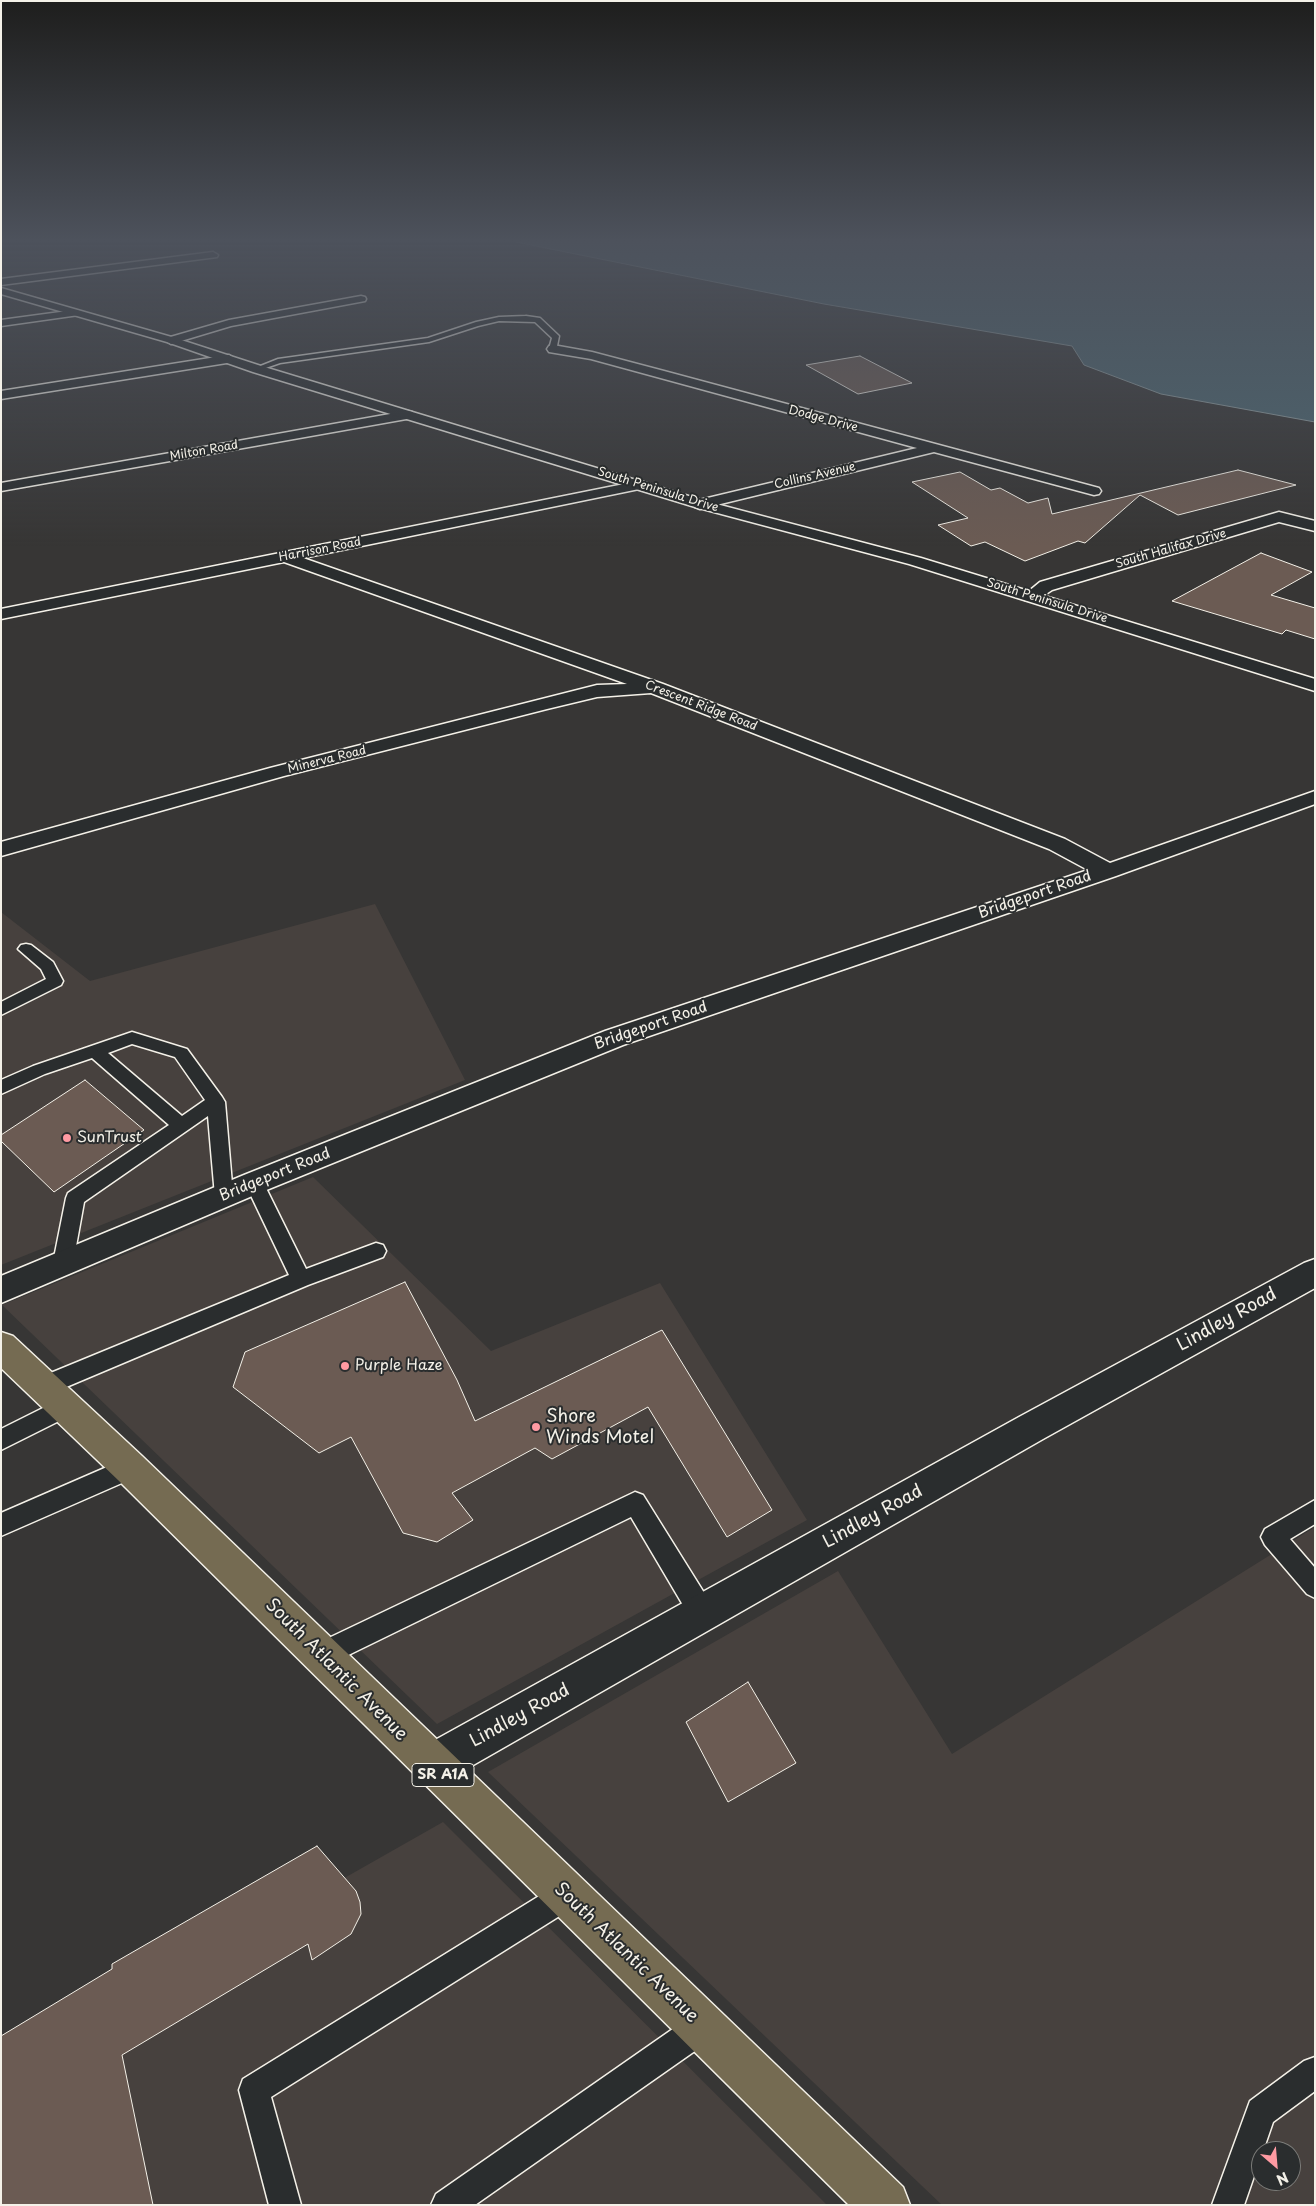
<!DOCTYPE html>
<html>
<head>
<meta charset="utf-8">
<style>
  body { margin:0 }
  #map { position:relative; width:1316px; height:2206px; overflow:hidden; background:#373635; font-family:"Playpen Sans",sans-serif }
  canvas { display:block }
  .frame { position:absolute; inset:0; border:2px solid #f4f1e8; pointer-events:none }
  .north { position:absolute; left:1251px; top:2141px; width:50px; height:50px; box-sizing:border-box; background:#2a2d2e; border:1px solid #7b7b78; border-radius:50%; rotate:153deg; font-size:14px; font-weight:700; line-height:20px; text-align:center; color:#f4f1e8 }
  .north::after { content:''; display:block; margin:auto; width:18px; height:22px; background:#ff9aa2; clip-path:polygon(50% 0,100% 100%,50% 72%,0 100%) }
</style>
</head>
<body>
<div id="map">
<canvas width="1316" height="2206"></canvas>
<div class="frame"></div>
<div class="north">N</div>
</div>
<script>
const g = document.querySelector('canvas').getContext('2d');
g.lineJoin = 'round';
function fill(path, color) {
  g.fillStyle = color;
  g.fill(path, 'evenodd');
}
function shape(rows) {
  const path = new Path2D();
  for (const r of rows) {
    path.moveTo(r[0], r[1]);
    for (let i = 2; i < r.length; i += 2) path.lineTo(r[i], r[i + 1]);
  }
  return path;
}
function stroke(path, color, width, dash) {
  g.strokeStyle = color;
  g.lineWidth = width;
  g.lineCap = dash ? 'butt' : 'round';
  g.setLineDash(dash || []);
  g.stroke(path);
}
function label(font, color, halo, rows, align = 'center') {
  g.font = font + ' "Playpen Sans",sans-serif';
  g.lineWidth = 4;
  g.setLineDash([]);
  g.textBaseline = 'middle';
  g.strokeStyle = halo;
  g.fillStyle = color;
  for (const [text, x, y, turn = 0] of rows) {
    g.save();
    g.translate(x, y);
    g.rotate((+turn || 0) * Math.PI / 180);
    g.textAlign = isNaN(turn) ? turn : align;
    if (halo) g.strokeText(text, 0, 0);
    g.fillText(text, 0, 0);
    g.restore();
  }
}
fill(shape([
  [375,904,465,1080,1,1265,1,912,90,981],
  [313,1177,491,1351,660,1283,807,1520,437,1724,2,1305],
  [1315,1527,1315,2205,942,2205,488,1772,838,1571,952,1754],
  [1261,2151,1291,2151,1291,2181,1261,2181],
  [443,1822,827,2205,1,2205,1,2073]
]), '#47413e');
const water = shape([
  [496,238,1315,238,1315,422,1161,394,1084,365,1072,346,824,304,496,238]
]);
fill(water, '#4c6670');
stroke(water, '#8f9ea0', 1);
const building = shape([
  [860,356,912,383,858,394,806,365,860,356],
  [1238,470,1296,485,1178,515,1140,495,1085,543,1078,541,1025,561,985,542,971,546,938,525,968,518,912,482,960,472,991,490,1000,488,1028,503,1048,498,1052,514,1238,470],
  [1261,553,1312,572,1271,595,1315,608,1315,639,1286,630,1282,634,1172,601,1261,553],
  [85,1080,144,1130,54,1192,1,1141,1,1135,85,1080],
  [405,1282,457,1380,475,1421,662,1330,772,1510,727,1537,648,1407,552,1459,535,1448,452,1493,473,1520,437,1542,403,1533,351,1437,319,1453,233,1387,245,1352,405,1282],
  [748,1682,796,1763,728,1802,686,1722,748,1682],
  [317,1846,356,1891,360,1902,361,1914,351,1934,312,1960,308,1944,122,2055,153,2205,1,2205,1,2036,112,1969,112,1964,317,1846]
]);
fill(building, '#6b5b53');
stroke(building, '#f4f1e8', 1);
const lane = shape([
  [526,316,540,318,559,336,556,351,549,349,552,338,535,322,499,321,478,326,429,342,280,363,257,371,253,369,278,359,428,338,476,322,499,317,526,316],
  [26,944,31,945,53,962,63,981,61,985,1,1015,1,1002,46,979,41,969,18,949,21,945,26,944],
  [132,1032,187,1049,222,1097,225,1102,233,1196,231,1201,224,1204,217,1201,215,1196,208,1116,84,1202,73,1263,70,1269,63,1271,56,1269,53,1263,66,1198,68,1193,169,1125,92,1058,45,1074,1,1094,1,1080,33,1066,132,1032],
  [132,1044,175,1057,205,1100,182,1116,108,1053,132,1044],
  [254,1176,261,1178,306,1269,376,1243,383,1245,386,1251,383,1257,308,1285,52,1393,44,1396,36,1393,33,1386,36,1379,289,1275,245,1183,247,1178,254,1176],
  [67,1396,75,1399,78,1406,75,1413,1,1450,1,1429,67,1396],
  [130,1457,138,1460,141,1468,138,1476,1,1536,1,1513,130,1457],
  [635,1492,643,1495,711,1604,714,1613,711,1622,702,1625,693,1622,631,1517,330,1664,321,1667,312,1664,309,1655,312,1646,635,1492],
  [1315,1500,1315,1524,1290,1539,1315,1568,1315,1598,1307,1594,1265,1545,1261,1537,1265,1529,1315,1500],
  [567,1881,577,1885,581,1895,577,1905,271,2097,301,2205,269,2205,239,2090,243,2079,557,1885,567,1881],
  [701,2013,712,2017,716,2028,712,2039,475,2205,431,2205,436,2194,690,2017,701,2013],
  [1315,2057,1315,2091,1273,2122,1263,2151,1261,2151,1261,2156,1244,2205,1212,2205,1250,2101,1304,2061,1315,2057]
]);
const street = shape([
  [213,252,218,255,217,257,1,285,1,279,213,252],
  [361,296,365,297,366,299,365,301,231,326,171,344,165,340,167,338,229,320,361,296],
  [75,310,79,311,81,313,79,315,1,326,1,320,75,310],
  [553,345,592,352,664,371,1099,488,1101,491,1099,494,1094,495,934,452,700,509,695,507,692,504,695,501,917,448,591,359,549,352,547,349,549,346,553,345],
  [229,355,235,359,233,362,1,399,1,391,229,355],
  [407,411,412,412,414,415,412,418,1,491,1,483,407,411],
  [639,481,644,482,646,485,644,488,303,558,663,684,1065,839,1110,863,1315,791,1315,804,1116,876,623,1045,264,1191,1,1303,1,1276,244,1175,605,1031,1088,870,1049,849,651,693,597,697,547,709,284,776,1,856,1,842,270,768,597,685,627,684,284,562,1,619,1,609,639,481],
  [1279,512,1315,521,1315,531,1279,522,1052,590,1037,600,1031,601,1025,600,1023,596,1040,582,1279,512],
  [1315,1259,1315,1288,1043,1439,447,1780,432,1786,417,1780,411,1765,417,1750,1019,1417,1304,1263,1315,1259]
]);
const secondary = shape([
  [1,288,175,338,261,366,705,501,921,558,1315,679,1315,691,909,564,695,507,253,372,167,342,1,294,1,288]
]);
const primary = shape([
  [1,1332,13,1336,142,1456,903,2187,910,2205,849,2205,118,1480,1,1368,1,1332]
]);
stroke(lane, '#f4f1e8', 3);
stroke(street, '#f4f1e8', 3);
stroke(secondary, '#f4f1e8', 3);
stroke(primary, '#f4f1e8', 3);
fill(lane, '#2a2d2e');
fill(street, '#2a2d2e');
fill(secondary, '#2a2d2e');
fill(primary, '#756b52');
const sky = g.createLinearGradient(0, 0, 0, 547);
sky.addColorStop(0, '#1e1e1d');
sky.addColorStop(0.44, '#4d525c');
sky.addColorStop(1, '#4d525c00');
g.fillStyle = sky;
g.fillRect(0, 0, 1316, 547);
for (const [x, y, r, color] of [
  [67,1138,5,"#ff9aa2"],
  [345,1366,5,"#ff9aa2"],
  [536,1427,5,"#ff9aa2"]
]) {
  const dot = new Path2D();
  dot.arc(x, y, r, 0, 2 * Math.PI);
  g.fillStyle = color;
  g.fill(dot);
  stroke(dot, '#2a2d2e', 2);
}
label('12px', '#f4f1e8', '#2a2d2e', [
  ["Dodge Drive",823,419,15],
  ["Milton Road",204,451,-10],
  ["Collins Avenue",815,476,-13],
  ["South Peninsula Drive",658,490,17],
  ["South Halifax Drive",1171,549,-16],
  ["Harrison Road",320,550,-11],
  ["South Peninsula Drive",1047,601,17],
  ["Crescent Ridge Road",701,706,21],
  ["Minerva Road",327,760,-14]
]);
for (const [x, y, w] of [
  [443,1775,62]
]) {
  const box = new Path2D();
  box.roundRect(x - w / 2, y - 11.5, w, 23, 4);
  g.fillStyle = '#2a2d2e';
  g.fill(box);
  stroke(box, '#f4f1e8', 1);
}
label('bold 14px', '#f4f1e8', null, [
  ["SR A1A",443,1775]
]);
label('15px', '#f4f1e8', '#2a2d2e', [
  ["Bridgeport Road",1035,895,-19],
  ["Bridgeport Road",651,1026,-19],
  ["Bridgeport Road",275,1175,-22]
]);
label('15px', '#f4f1e8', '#2a2d2e', [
  ["SunTrust",77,1138],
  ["Purple Haze",355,1366]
], 'left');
label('18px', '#f4f1e8', '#2a2d2e', [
  ["Lindley Road",1227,1320,-29],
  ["Lindley Road",873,1517,-29],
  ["South Atlantic Avenue",336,1670,45],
  ["Lindley Road",520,1716,-29],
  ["South Atlantic Avenue",626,1953,44]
]);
label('18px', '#f4f1e8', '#2a2d2e', [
  ["Shore",546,1417],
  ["Winds Motel",546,1438]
], 'left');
</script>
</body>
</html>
